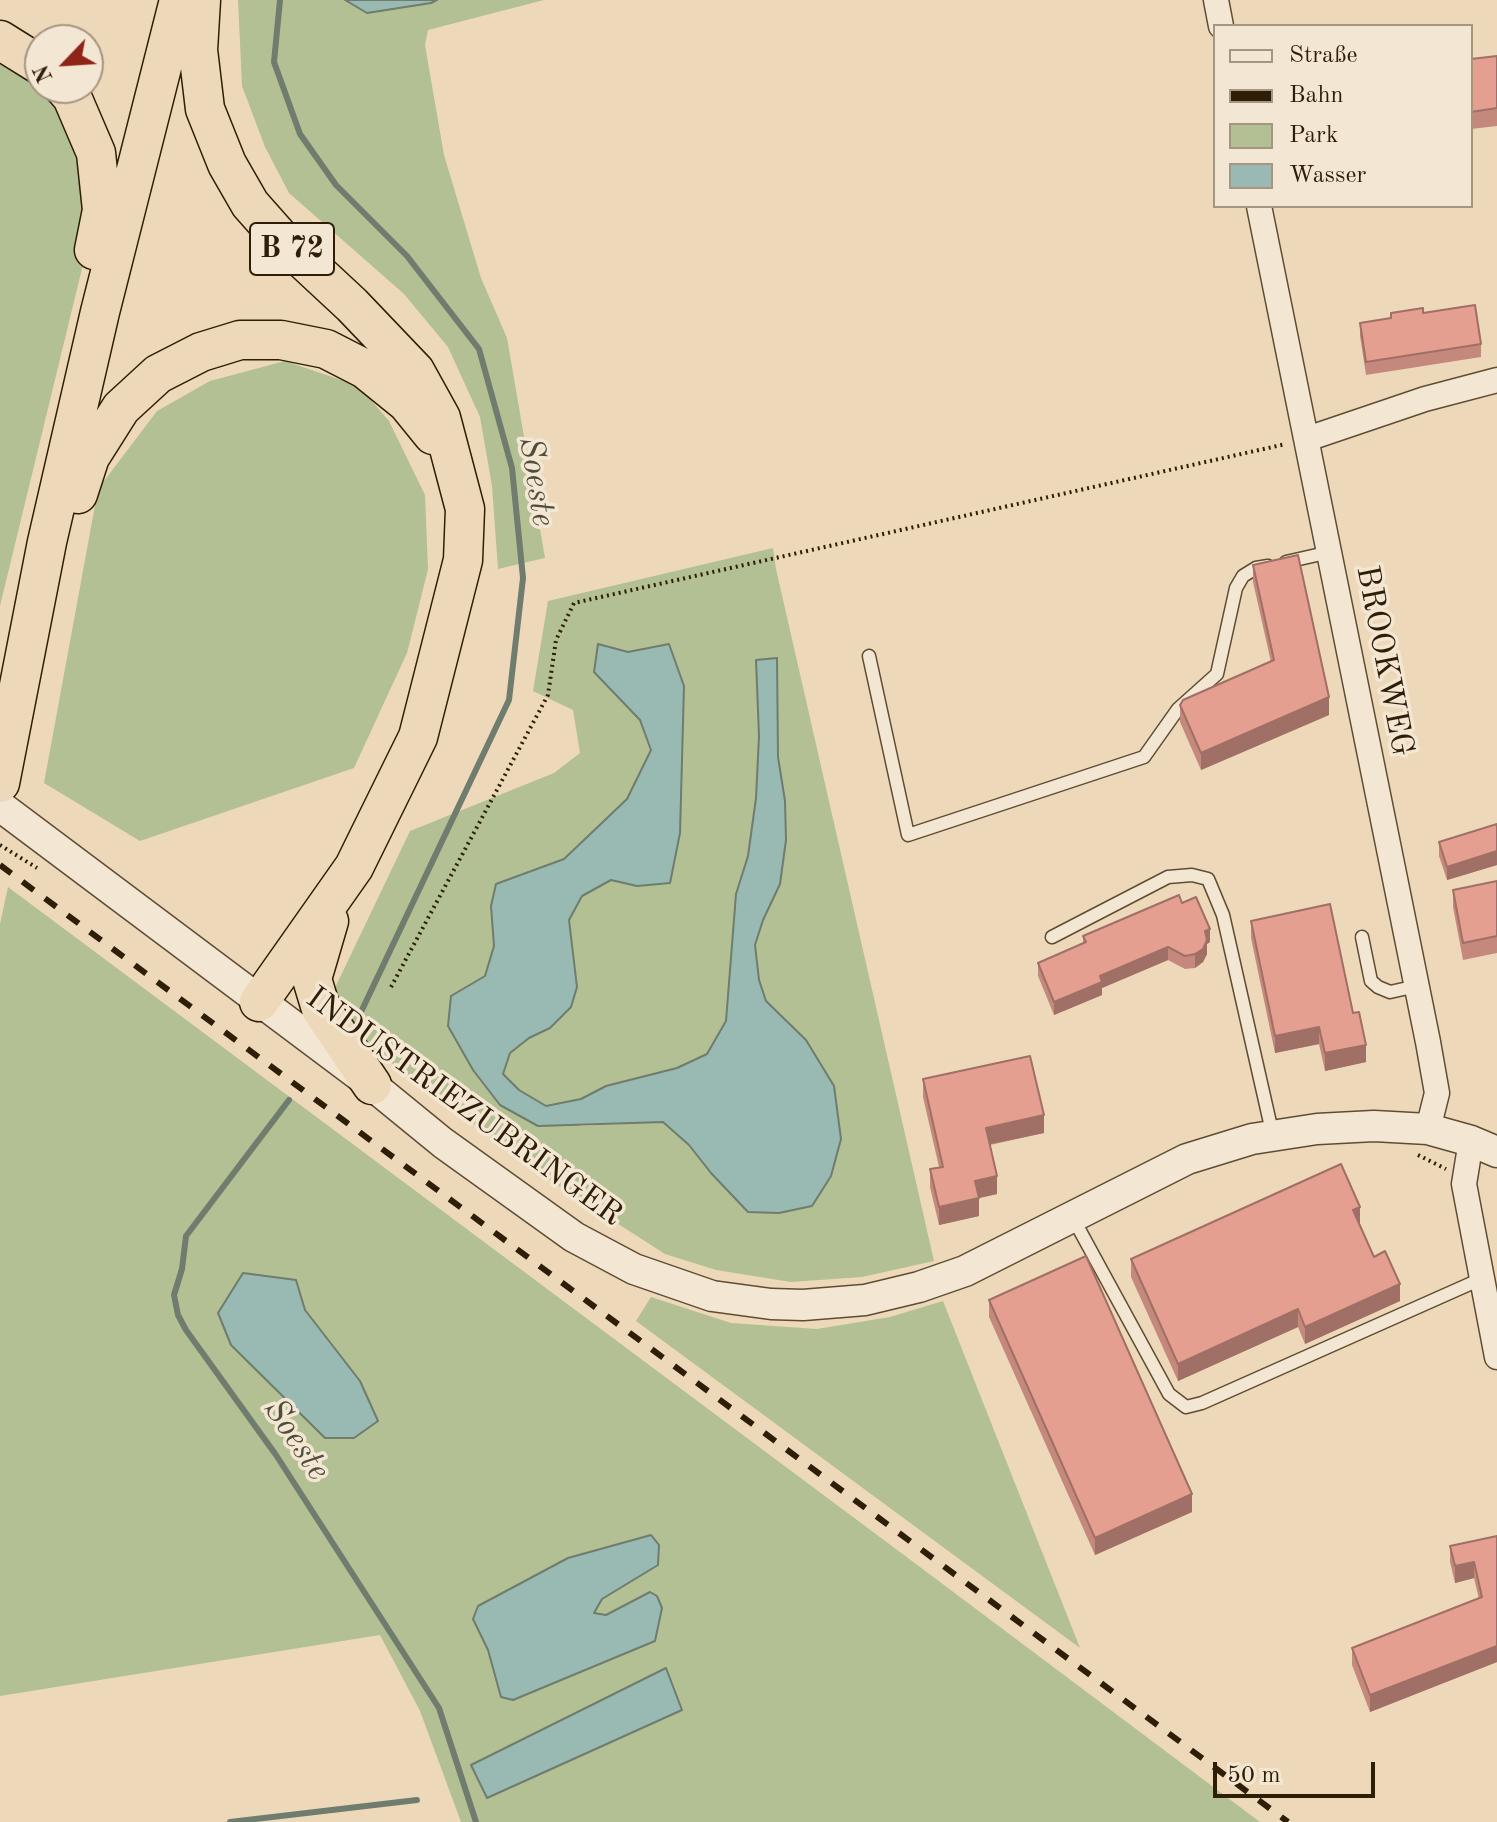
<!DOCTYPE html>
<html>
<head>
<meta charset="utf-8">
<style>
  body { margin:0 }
  #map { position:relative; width:1497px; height:1822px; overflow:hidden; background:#edd9b9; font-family:"Old Standard TT",serif }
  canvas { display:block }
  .legend { position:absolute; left:1213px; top:24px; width:260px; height:184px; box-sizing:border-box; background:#f3e6d2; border:2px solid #a59681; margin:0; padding:10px 14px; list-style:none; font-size:24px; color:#2f1e07 }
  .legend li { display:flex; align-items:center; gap:16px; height:40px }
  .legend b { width:40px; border:2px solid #a59681 }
  .north { position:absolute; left:24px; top:24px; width:80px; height:80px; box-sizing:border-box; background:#f3e6d2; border:2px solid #a59681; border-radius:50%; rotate:245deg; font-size:22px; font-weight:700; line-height:32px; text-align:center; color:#2f1e07 }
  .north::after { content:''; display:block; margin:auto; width:28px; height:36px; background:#8f2418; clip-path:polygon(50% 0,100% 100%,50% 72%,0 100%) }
  .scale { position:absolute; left:1213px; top:1762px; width:162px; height:36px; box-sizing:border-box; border:4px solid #2f1e07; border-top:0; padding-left:10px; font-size:24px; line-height:28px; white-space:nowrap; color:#2f1e07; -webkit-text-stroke:6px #f3e6d2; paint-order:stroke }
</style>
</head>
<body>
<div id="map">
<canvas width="1497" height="1822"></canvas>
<ul class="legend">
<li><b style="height:10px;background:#f3e6d2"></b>Straße</li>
<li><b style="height:10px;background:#2f1e07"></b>Bahn</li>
<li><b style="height:22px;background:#b2c094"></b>Park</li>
<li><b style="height:22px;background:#99bab3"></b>Wasser</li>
</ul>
<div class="north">N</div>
<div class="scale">50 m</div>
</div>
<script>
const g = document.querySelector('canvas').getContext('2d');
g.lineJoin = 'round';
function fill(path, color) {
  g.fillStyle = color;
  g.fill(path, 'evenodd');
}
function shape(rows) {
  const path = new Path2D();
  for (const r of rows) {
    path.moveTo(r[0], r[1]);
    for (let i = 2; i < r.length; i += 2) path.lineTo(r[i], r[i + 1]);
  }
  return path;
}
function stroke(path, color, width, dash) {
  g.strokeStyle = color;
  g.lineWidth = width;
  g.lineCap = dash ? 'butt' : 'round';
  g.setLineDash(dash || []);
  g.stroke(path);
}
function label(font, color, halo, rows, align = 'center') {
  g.font = font + ' "Old Standard TT",serif';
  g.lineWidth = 7;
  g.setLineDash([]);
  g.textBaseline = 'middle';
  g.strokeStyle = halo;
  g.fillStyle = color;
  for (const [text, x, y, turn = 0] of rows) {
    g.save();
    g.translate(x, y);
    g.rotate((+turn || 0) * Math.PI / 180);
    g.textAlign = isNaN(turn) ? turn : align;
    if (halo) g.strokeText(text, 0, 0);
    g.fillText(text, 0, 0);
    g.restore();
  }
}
fill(shape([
  [238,0,345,0,368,12,431,3,437,0,544,0,428,30,425,45,444,155,481,278,507,338,545,558,498,569,492,486,480,417,448,347,404,294,289,193,265,147,242,86],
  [0,58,17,66,40,84,40,88,45,88,67,105,90,164,87,248,0,606],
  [285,361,359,386,389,421,425,495,428,569,407,653,354,768,140,841,44,783,98,489,157,411,210,381],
  [773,548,776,569,934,1261,862,1277,791,1282,716,1270,665,1254,548,1179,369,1046,333,992,410,831,554,773,580,753,573,710,533,691,548,601],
  [668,644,684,687,680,833,670,883,637,886,611,880,582,896,569,920,577,987,550,1028,529,1038,510,1053,503,1074,519,1090,546,1106,581,1099,606,1086,677,1068,707,1054,726,1021,736,894,748,856,756,798,759,736,756,660,777,659,778,757,785,801,763,920,755,945,759,980,766,1001,806,1040,711,1173,689,1145,663,1122,581,1126,473,1070,451,996,485,976,494,946,491,906,529,871,564,859,627,799,651,749,640,720,594,673,598,645,628,652],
  [8,887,912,1561,1260,1822,461,1822,420,1711,380,1635,0,1696,0,924],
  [296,1280,305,1310,360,1381,325,1438,232,1345],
  [666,1669,681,1711,486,1798,471,1765],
  [651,1297,731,1323,817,1329,890,1317,943,1301,1080,1648,636,1321]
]), '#b2c094');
const water = shape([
  [345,0,437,0,431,3,367,13,345,0],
  [598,644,628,652,669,644,684,686,680,833,670,883,637,886,611,880,582,896,569,920,577,987,571,1007,550,1028,529,1038,510,1053,503,1074,519,1090,546,1106,581,1099,606,1086,677,1068,707,1054,726,1021,736,894,748,856,756,798,759,736,756,660,777,658,778,757,785,801,786,840,780,884,763,920,755,945,759,980,766,1001,806,1040,834,1086,841,1139,831,1176,812,1206,779,1213,748,1212,711,1173,689,1145,663,1122,538,1126,500,1105,473,1070,448,1026,451,996,485,976,494,946,491,906,496,884,564,859,627,799,651,750,640,720,594,672,598,644],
  [243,1273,296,1280,305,1310,360,1381,378,1421,354,1438,325,1438,231,1345,218,1313,243,1273],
  [651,1535,659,1545,658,1565,602,1599,594,1613,606,1615,650,1592,657,1596,662,1608,655,1641,513,1700,501,1697,488,1650,473,1619,478,1606,568,1558,651,1535],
  [666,1668,682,1710,487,1798,471,1765,666,1668]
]);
fill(water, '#99bab3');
stroke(water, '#6f7c6e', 2);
stroke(shape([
  [280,0,274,62,300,134,336,185,407,256,479,349,512,468,523,578,509,700,361,1012],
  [289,1100,186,1236,182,1269,174,1295,178,1315,186,1330,276,1455,439,1708,476,1822],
  [230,1822,417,1800]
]), '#6f7c6e', 6);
const service = shape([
  [1286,562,1330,552],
  [869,656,908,835,1144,757,1178,709,1217,674,1236,588,1243,576,1256,568,1268,566],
  [1052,937,1168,877,1192,875,1208,879,1223,915,1273,1136],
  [1362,937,1371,981,1378,987,1390,992,1417,986],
  [1073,1218,1169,1394,1186,1407,1202,1403,1481,1279]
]);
const minor = shape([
  [1216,0,1221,26],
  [1259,206,1428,1042,1437,1093,1428,1129],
  [1307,439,1425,399,1497,380],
  [1471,1141,1464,1184,1497,1357]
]);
const tertiary = shape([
  [0,806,372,1085,443,1143,574,1237,634,1269,712,1296,771,1304,803,1305,865,1300,919,1287,965,1271,1187,1159,1252,1139,1317,1129,1374,1126,1428,1129,1471,1141,1497,1152]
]);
const trunk = shape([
  [201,0,198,50,205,109,227,164,250,204,281,239,352,305,415,371,441,418,465,509,463,560,418,737,354,867,259,1002],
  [0,40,40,65],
  [64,88,72,97,96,153,102,210,94,250],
  [78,494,90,457,121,408,158,374,201,352,240,340,281,340,326,349,365,369,407,403,433,435],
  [0,783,47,542,100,312,179,0],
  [329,921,312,979,321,1009,372,1085]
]);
stroke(service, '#5e4d34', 15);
stroke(minor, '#5e4d34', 27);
stroke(tertiary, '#5e4d34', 33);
stroke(trunk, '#2f1e07', 41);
stroke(shape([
  [0,845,37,868],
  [391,987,548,695,556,640,574,603,1286,444],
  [1418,1155,1446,1169]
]), '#2f1e07', 4, [2, 4]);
stroke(service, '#f3e6d2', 12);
stroke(minor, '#f3e6d2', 24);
stroke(tertiary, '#f3e6d2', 30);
stroke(trunk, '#edd9b9', 38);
stroke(shape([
  [0,865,1288,1822]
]), '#2f1e07', 6, [14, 14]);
fill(shape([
  [1497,56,1497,126,1471,129,1471,59],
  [1423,313,1481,344,1481,357,1366,375,1360,336,1360,323],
  [1253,565,1329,715,1201,770,1180,722,1180,705,1271,662,1253,582],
  [1497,824,1497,865,1447,880,1439,856,1439,842],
  [1497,881,1497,953,1463,960,1453,907,1453,890],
  [1251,921,1353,1013,1366,1062,1325,1071,1319,1044,1275,1053,1251,938],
  [1083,936,1210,942,1207,944,1207,954,1203,962,1195,968,1185,969,1168,960,1102,988,1102,995,1054,1015,1038,976,1038,963,1083,943],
  [923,1079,1044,1133,990,1145,997,1194,979,1198,979,1216,939,1225,930,1187,930,1169,939,1167,923,1097],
  [1360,1224,1374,1257,1400,1301,1305,1344,1298,1327,1178,1381,1131,1277,1131,1259],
  [989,1300,1192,1512,1095,1555,989,1317],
  [1497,1536,1497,1662,1370,1712,1352,1665,1352,1648,1479,1599,1474,1578,1455,1583,1450,1562,1450,1546]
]), '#c4897c');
fill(shape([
  [1329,697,1329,715,1201,770,1201,753],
  [1497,851,1497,865,1447,880,1447,867],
  [1210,929,1210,942,1207,944,1207,954,1203,962,1195,968,1195,954,1205,931],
  [1168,947,1168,960,1102,988,1102,995,1054,1015,1054,1002,1100,976],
  [1319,1027,1319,1044,1275,1053,1275,1036],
  [1366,1045,1366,1062,1325,1071,1325,1053],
  [1044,1115,1044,1133,986,1145,986,1128],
  [997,1176,997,1194,975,1199,975,1181],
  [979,1198,979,1216,939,1225,939,1207],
  [1360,1207,1360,1224,1353,1227,1353,1210],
  [1400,1284,1400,1301,1305,1344,1305,1327],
  [1298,1309,1298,1327,1178,1381,1178,1364],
  [1192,1494,1192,1512,1095,1555,1095,1538],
  [1474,1562,1474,1578,1455,1583,1455,1566],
  [1497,1646,1497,1662,1370,1712,1370,1695]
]), '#a06f65');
const building = shape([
  [1497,56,1497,108,1471,112,1471,59,1497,56],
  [1475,305,1481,344,1366,362,1360,323,1391,318,1391,313,1423,308,1423,313,1475,305],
  [1298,555,1329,697,1201,753,1180,705,1183,700,1274,660,1253,565,1298,555],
  [1497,824,1497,851,1447,867,1439,842,1497,824],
  [1497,881,1497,936,1463,943,1453,890,1497,881],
  [1179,895,1182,903,1196,897,1210,929,1205,931,1207,940,1203,949,1195,954,1185,956,1168,947,1100,976,1102,982,1054,1002,1038,963,1086,942,1083,936,1179,895],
  [1330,904,1353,1013,1359,1012,1366,1045,1325,1053,1319,1027,1275,1036,1251,921,1330,904],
  [1030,1056,1044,1115,986,1128,997,1176,975,1181,979,1198,939,1207,930,1169,943,1167,923,1079,1030,1056],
  [1341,1164,1360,1207,1353,1210,1374,1257,1385,1251,1400,1284,1305,1327,1298,1309,1178,1364,1131,1259,1341,1164],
  [1086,1256,1192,1494,1095,1538,989,1300,1086,1256],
  [1497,1536,1497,1646,1370,1695,1352,1648,1482,1597,1474,1562,1455,1566,1450,1546,1497,1536]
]);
fill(building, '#e49f90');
stroke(building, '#a06f65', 2);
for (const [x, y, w] of [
  [292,249,84]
]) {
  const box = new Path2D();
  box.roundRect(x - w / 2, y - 26, w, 52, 6);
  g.fillStyle = '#f3e6d2';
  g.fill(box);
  stroke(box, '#2f1e07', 2);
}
label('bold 30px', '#2f1e07', null, [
  ["B 72",292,249]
]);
label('32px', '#2f1e07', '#f3e6d2', [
  ["BROOKWEG",1384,661,79],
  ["INDUSTRIEZUBRINGER",464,1107,36]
]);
label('italic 34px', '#4f4d3b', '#f3e6d2', [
  ["Soeste",536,482,81],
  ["Soeste",296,1440,56]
]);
</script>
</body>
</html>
